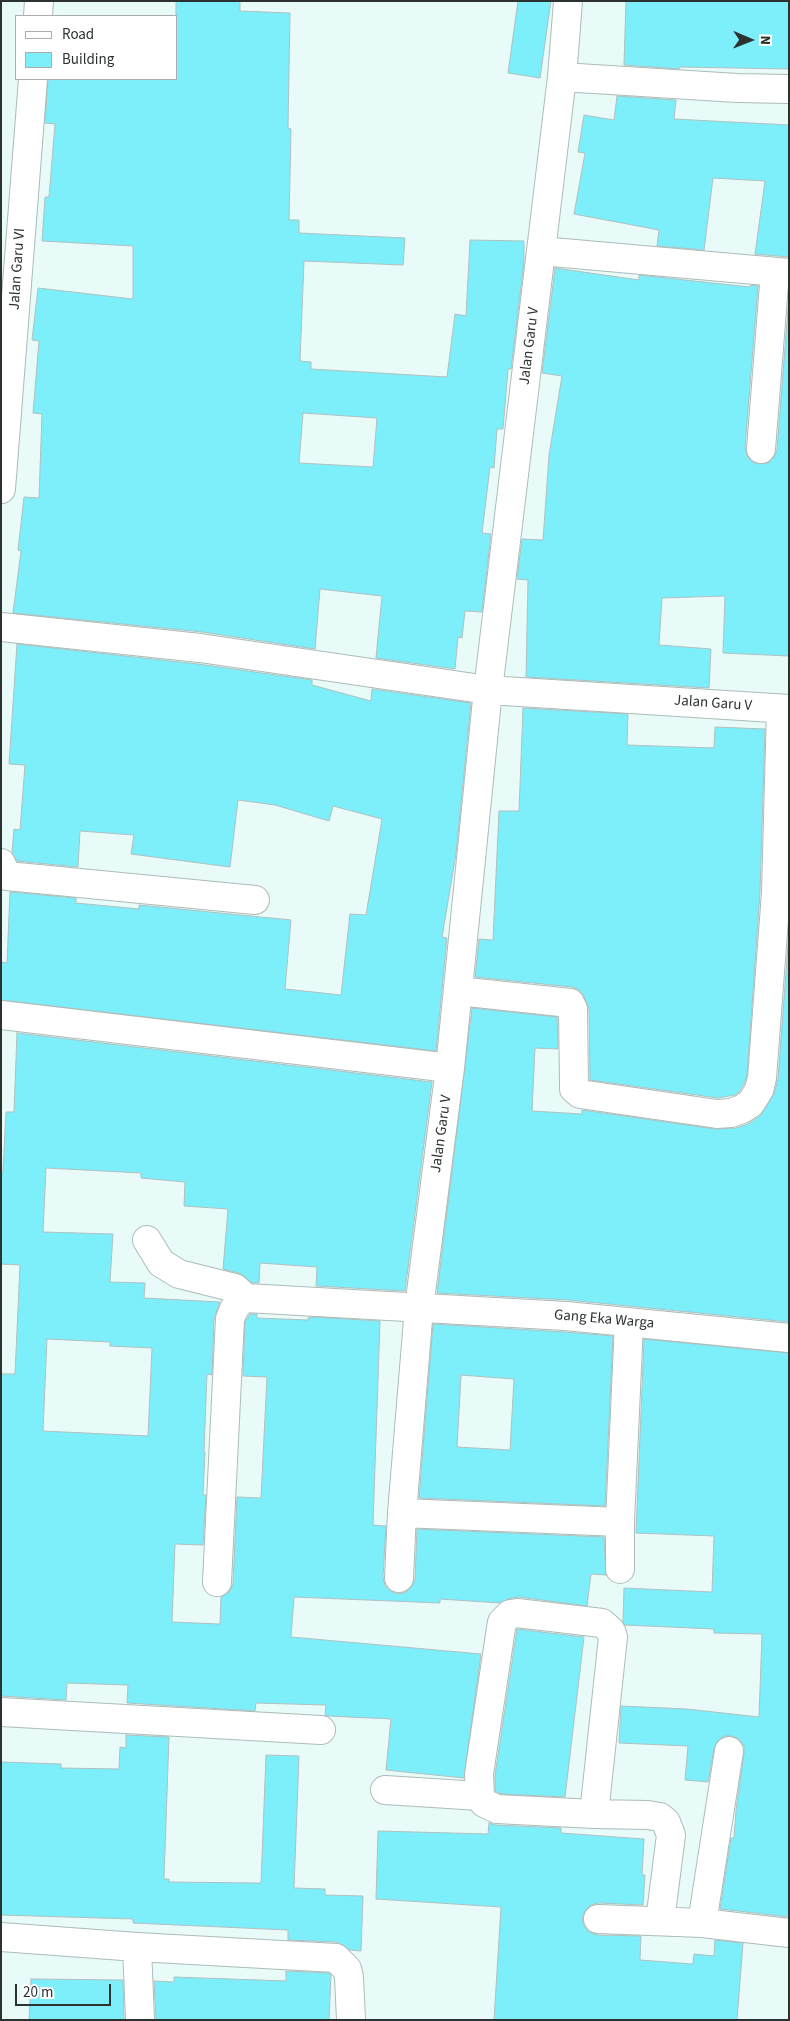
<!DOCTYPE html>
<html>
<head>
<meta charset="utf-8">
<style>
  body { margin:0 }
  #map { position:relative; width:790px; height:2021px; overflow:hidden; background:#e9fbf8; font-family:"Source Sans 3",sans-serif }
  canvas { display:block }
  .frame { position:absolute; inset:0; border:2px solid #2b3230; pointer-events:none }
  .legend { position:absolute; left:15px; top:15px; width:162px; height:65px; box-sizing:border-box; background:#fff; border:1px solid #aaadac; margin:0; padding:6px 9px; list-style:none; font-size:15px; color:#2b3230 }
  .legend li { display:flex; align-items:center; gap:10px; height:25px }
  .legend b { width:25px; border:1px solid #aaadac }
  .north { position:absolute; left:725px; top:15px; width:50px; height:50px; -webkit-text-stroke:4px #fff; paint-order:stroke; rotate:91deg; font-size:14px; font-weight:700; line-height:20px; text-align:center; color:#2b3230 }
  .north::after { content:''; display:block; margin:auto; width:18px; height:22px; background:#2b3230; clip-path:polygon(50% 0,100% 100%,50% 72%,0 100%) }
  .scale { position:absolute; left:15px; top:1984px; width:96px; height:22px; box-sizing:border-box; border:2px solid #2b3230; border-top:0; padding-left:6px; font-size:15px; line-height:18px; white-space:nowrap; color:#2b3230; -webkit-text-stroke:4px #fff; paint-order:stroke }
</style>
</head>
<body>
<div id="map">
<canvas width="790" height="2021"></canvas>
<div class="frame"></div>
<ul class="legend">
<li><b style="height:6px;background:#fff"></b>Road</li>
<li><b style="height:14px;background:#7ceffa"></b>Building</li>
</ul>
<div class="north">N</div>
<div class="scale">20 m</div>
</div>
<script>
const g = document.querySelector('canvas').getContext('2d');
g.lineJoin = 'round';
function fill(path, color) {
  g.fillStyle = color;
  g.fill(path, 'evenodd');
}
function shape(rows) {
  const path = new Path2D();
  for (const r of rows) {
    path.moveTo(r[0], r[1]);
    for (let i = 2; i < r.length; i += 2) path.lineTo(r[i], r[i + 1]);
  }
  return path;
}
function stroke(path, color, width, dash) {
  g.strokeStyle = color;
  g.lineWidth = width;
  g.lineCap = dash ? 'butt' : 'round';
  g.setLineDash(dash || []);
  g.stroke(path);
}
function label(font, color, halo, rows, align = 'center') {
  g.font = font + ' "Source Sans 3",sans-serif';
  g.lineWidth = 4;
  g.setLineDash([]);
  g.textBaseline = 'middle';
  g.strokeStyle = halo;
  g.fillStyle = color;
  for (const [text, x, y, turn = 0] of rows) {
    g.save();
    g.translate(x, y);
    g.rotate((+turn || 0) * Math.PI / 180);
    g.textAlign = isNaN(turn) ? turn : align;
    if (halo) g.strokeText(text, 0, 0);
    g.fillText(text, 0, 0);
    g.restore();
  }
}
const building = shape([
  [176,1,240,1,240,11,290,13,288,128,291,129,289,220,299,220,299,233,405,238,403,265,304,261,300,361,311,362,311,369,447,377,455,314,466,316,470,240,524,241,524,262,511,369,508,369,503,429,497,429,494,468,490,467,482,533,491,534,482,612,465,611,462,638,458,637,455,669,376,658,382,596,320,589,315,649,202,632,13,613,21,551,18,550,24,497,39,498,42,414,33,413,39,341,32,340,38,288,133,299,133,246,42,241,45,197,49,197,55,124,45,123,48,79,176,79,176,1],
  [303,413,377,418,373,467,299,463,303,413],
  [518,1,551,1,540,78,508,73,518,1],
  [626,1,789,1,789,69,680,67,679,69,624,65,626,1],
  [617,96,676,100,674,119,789,125,789,257,755,254,765,181,713,178,704,250,657,246,659,230,574,214,585,153,578,152,584,115,614,120,617,96],
  [555,268,639,280,639,275,750,287,751,285,758,286,745,448,747,456,752,462,759,464,768,463,774,457,777,450,789,296,789,656,723,653,725,596,662,598,659,645,711,649,709,688,526,677,528,580,517,579,522,539,543,540,549,455,562,376,542,373,555,268],
  [17,644,198,664,312,680,312,685,371,701,372,689,471,703,456,854,442,937,447,938,436,1051,1,1000,1,962,7,963,10,892,76,898,76,903,139,909,139,905,291,920,285,989,341,995,350,914,366,915,382,819,333,806,329,821,275,805,238,800,230,867,131,854,134,835,80,831,78,867,17,861,12,853,14,829,20,830,25,765,9,764,17,644],
  [523,708,628,714,627,745,714,748,715,727,765,729,760,892,747,1076,744,1084,739,1092,735,1095,718,1098,590,1080,589,1009,584,996,579,990,572,987,475,977,479,939,493,940,499,811,519,811,523,708],
  [789,932,789,1322,568,1300,437,1293,472,1008,557,1017,558,1049,535,1048,532,1111,582,1114,582,1110,715,1129,736,1128,748,1124,760,1116,774,1094,778,1079,789,932],
  [17,1033,432,1082,405,1291,316,1286,317,1267,260,1263,259,1283,252,1283,239,1273,223,1269,228,1209,184,1206,185,1182,141,1178,141,1173,46,1168,43,1232,113,1234,110,1282,145,1283,144,1298,220,1302,214,1318,212,1375,207,1374,204,1452,205,1452,203,1495,206,1495,203,1545,175,1544,172,1622,220,1624,221,1597,230,1591,233,1583,237,1497,261,1498,267,1377,243,1376,245,1322,250,1314,257,1314,257,1318,308,1320,308,1318,314,1317,380,1321,373,1525,386,1526,383,1577,385,1586,391,1591,398,1594,406,1592,412,1586,415,1579,417,1529,604,1537,606,1575,591,1574,587,1606,519,1597,508,1599,500,1603,440,1599,440,1603,294,1597,291,1637,481,1654,464,1778,386,1770,391,1719,328,1716,325,1715,326,1705,256,1703,255,1711,127,1703,128,1685,67,1683,66,1700,1,1696,1,1374,15,1374,20,1265,1,1264,1,1172,3,1172,6,1112,14,1112,17,1033],
  [47,1339,110,1342,110,1346,152,1348,148,1436,43,1431,47,1339],
  [433,1324,565,1332,613,1336,605,1506,419,1498,433,1324],
  [461,1375,514,1379,510,1450,457,1447,461,1375],
  [644,1339,789,1353,789,1917,720,1909,731,1838,734,1838,736,1810,744,1753,744,1746,739,1739,732,1736,724,1736,717,1742,714,1749,708,1782,685,1780,688,1746,619,1743,621,1706,687,1709,759,1717,762,1634,714,1633,714,1629,625,1625,623,1622,624,1588,712,1592,714,1536,636,1533,644,1339],
  [517,1629,584,1637,565,1797,501,1794,495,1791,495,1775,517,1629],
  [126,1735,169,1737,164,1879,169,1879,169,1882,261,1883,266,1755,299,1756,294,1888,325,1889,325,1895,363,1896,361,1951,350,1950,337,1942,288,1940,288,1930,133,1923,133,1919,1,1915,1,1762,61,1764,61,1768,119,1769,120,1747,126,1748,126,1735],
  [489,1823,496,1825,561,1828,561,1833,644,1839,642,1875,645,1875,643,1905,599,1903,591,1905,585,1911,582,1919,584,1926,589,1932,597,1935,641,1936,640,1960,693,1964,694,1954,714,1956,715,1940,743,1943,737,2020,494,2020,501,1907,376,1899,378,1831,488,1834,489,1823],
  [286,1971,329,1973,331,1975,329,2020,156,2020,154,1981,174,1982,174,1977,286,1981,286,1971],
  [31,1979,123,1980,124,2020,29,2020,31,1979]
]);
fill(building, '#7ceffa');
stroke(building, '#afc0c1', 1);
const minor = shape([
  [38,16,39,1],
  [562,77,737,88,789,89],
  [541,251,789,273],
  [761,449,775,272],
  [1,489,33,79],
  [1,627,200,648,488,690,789,709],
  [1,863,7,876,255,900],
  [458,991,570,1003,573,1009,574,1085,574,1089,580,1094,717,1114,731,1113,742,1109,751,1103,759,1090,762,1078,776,893,781,709],
  [1,1015,450,1068],
  [147,1240,161,1263,179,1274,235,1288,246,1298],
  [402,1513,620,1522,629,1323],
  [620,1569,620,1522],
  [399,1578,402,1513,419,1308,450,1068,488,690,562,77,568,1],
  [217,1582,230,1319,234,1309,240,1301,246,1298,566,1316,789,1338],
  [1,1712,321,1730],
  [385,1790,480,1796],
  [594,1814,613,1637,611,1631,602,1623,517,1613,510,1614,502,1622,501,1628,479,1774,480,1796,484,1803,497,1809,594,1814,648,1815,660,1817,666,1822,671,1835,660,1921],
  [598,1919,702,1923,789,1933],
  [702,1923,729,1751],
  [1,1937,137,1947,336,1958,347,1969,349,1977,351,2020],
  [137,1947,140,2020]
]);
stroke(minor, '#abbcb9', 30);
stroke(minor, '#fff', 28);
label('15px', '#2b3230', '#fff', [
  ["Jalan Garu VI",18,269,-86],
  ["Jalan Garu V",530,346,-83],
  ["Jalan Garu V",713,704,4],
  ["Jalan Garu V",442,1134,-82],
  ["Gang Eka Warga",604,1320,5]
]);
</script>
</body>
</html>
